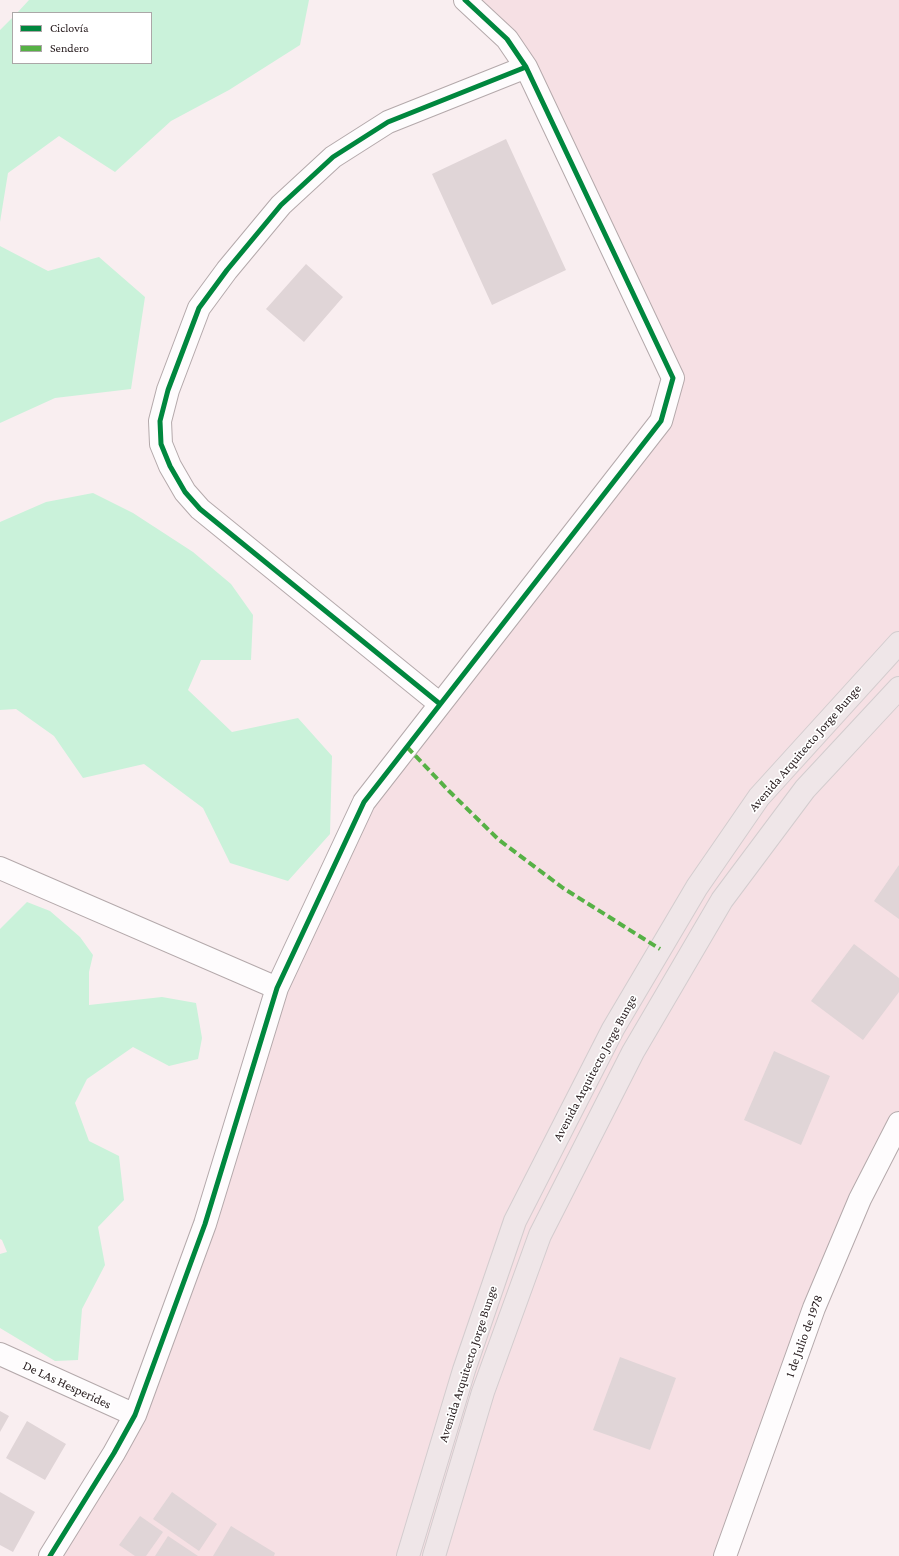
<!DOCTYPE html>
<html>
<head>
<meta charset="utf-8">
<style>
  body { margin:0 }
  #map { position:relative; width:899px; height:1556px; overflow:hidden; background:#f9eef0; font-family:"Crimson Pro",serif }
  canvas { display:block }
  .legend { position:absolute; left:12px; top:12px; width:140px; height:52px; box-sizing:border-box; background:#fff; border:1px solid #aba7a7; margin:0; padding:5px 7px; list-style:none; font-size:12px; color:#2d2224 }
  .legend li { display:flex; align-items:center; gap:8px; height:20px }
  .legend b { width:20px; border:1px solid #aba7a7 }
</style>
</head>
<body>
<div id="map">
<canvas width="899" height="1556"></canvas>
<ul class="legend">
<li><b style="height:5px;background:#00873e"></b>Ciclovía</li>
<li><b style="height:5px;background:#56b145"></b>Sendero</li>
</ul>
</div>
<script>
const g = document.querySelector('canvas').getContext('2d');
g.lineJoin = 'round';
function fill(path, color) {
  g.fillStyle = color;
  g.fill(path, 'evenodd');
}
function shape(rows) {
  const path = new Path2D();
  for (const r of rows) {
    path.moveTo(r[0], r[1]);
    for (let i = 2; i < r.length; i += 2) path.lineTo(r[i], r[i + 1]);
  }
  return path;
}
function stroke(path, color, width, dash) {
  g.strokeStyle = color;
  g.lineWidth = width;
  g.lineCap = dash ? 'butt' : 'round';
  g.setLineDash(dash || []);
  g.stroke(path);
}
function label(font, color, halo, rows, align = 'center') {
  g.font = font + ' "Crimson Pro",serif';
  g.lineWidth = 3.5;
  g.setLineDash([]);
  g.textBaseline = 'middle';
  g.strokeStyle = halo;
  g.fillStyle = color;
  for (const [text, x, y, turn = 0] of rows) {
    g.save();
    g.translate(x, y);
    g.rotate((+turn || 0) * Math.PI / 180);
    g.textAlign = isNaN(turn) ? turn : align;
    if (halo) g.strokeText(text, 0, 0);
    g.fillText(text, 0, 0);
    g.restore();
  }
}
fill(shape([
  [465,0,899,0,899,1123,860,1199,730,1556,50,1556,114,1453,277,988,364,802,661,421,673,379,526,67]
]), '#f6e0e4');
fill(shape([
  [29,0,309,0,300,45,229,90,171,121,115,172,59,136,8,173,0,222,0,30,13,17,13,63,151,63,151,13,17,13],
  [0,246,48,271,99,257,145,297,131,389,55,398,0,423],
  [93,493,133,513,193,552,231,584,253,615,251,660,201,660,188,690,232,732,298,718,332,756,330,834,288,881,230,863,203,808,144,764,83,778,54,736,16,709,0,710,0,522,46,502],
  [27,902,50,911,80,937,93,955,89,972,89,1005,162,997,196,1003,202,1038,198,1059,169,1066,133,1047,87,1079,75,1103,89,1141,119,1156,124,1200,98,1227,105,1265,82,1309,78,1360,55,1361,0,1328,0,1254,7,1252,2,1240,0,1239,0,929]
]), '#caf2da');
fill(shape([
  [506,139,566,270,492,305,432,174],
  [306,264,343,297,304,342,266,309],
  [899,865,899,919,874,901],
  [854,944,899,978,899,992,863,1040,811,1001],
  [774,1051,830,1076,801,1145,744,1120],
  [620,1357,676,1378,650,1450,593,1430],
  [0,1411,9,1416,0,1432],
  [27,1421,66,1444,45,1480,6,1458],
  [0,1492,35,1512,13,1552,0,1545],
  [172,1492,217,1524,199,1551,153,1519],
  [140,1516,163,1532,146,1556,135,1556,119,1545],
  [231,1526,275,1553,274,1556,213,1556],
  [168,1536,198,1556,155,1556]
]), '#e0d5d7');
const minor = shape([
  [440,704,200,509,185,492,170,466,161,444,160,421,168,390,199,308,227,270,281,205,333,157,388,122,526,67],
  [0,868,277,988],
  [0,1354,135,1415],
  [50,1556,114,1453,135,1415,205,1224,277,988,364,802,661,421,673,378,526,67,507,39,465,0],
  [725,1556,814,1308,860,1199,899,1123]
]);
const primary = shape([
  [408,1556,464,1370,515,1221,613,1029,697,887,759,797,899,643],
  [434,1556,483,1392,540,1235,633,1052,722,900,805,789,899,688]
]);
stroke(minor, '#b4a9ab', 24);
stroke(primary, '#d3ccce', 24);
stroke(minor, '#fefcfd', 22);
stroke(primary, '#efe6e8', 22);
stroke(shape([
  [407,747,449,791,499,840,563,888,660,949]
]), '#56b145', 4, [8, 4]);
stroke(shape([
  [440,704,200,509,185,492,170,466,161,444,160,421,168,390,199,308,227,270,281,205,333,157,388,122,526,67],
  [50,1556,114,1453,135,1415,205,1224,277,988,364,802,661,421,673,378,526,67,507,39,465,0]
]), '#00873e', 5);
label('13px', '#2d2224', '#fff', [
  ["Avenida Arquitecto Jorge Bunge",805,748,-49],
  ["Avenida Arquitecto Jorge Bunge",595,1068,-62],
  ["1 de Julio de 1978",804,1336,-70],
  ["Avenida Arquitecto Jorge Bunge",468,1364,-72],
  ["De LAs Hesperides",67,1385,25]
]);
</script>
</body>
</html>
